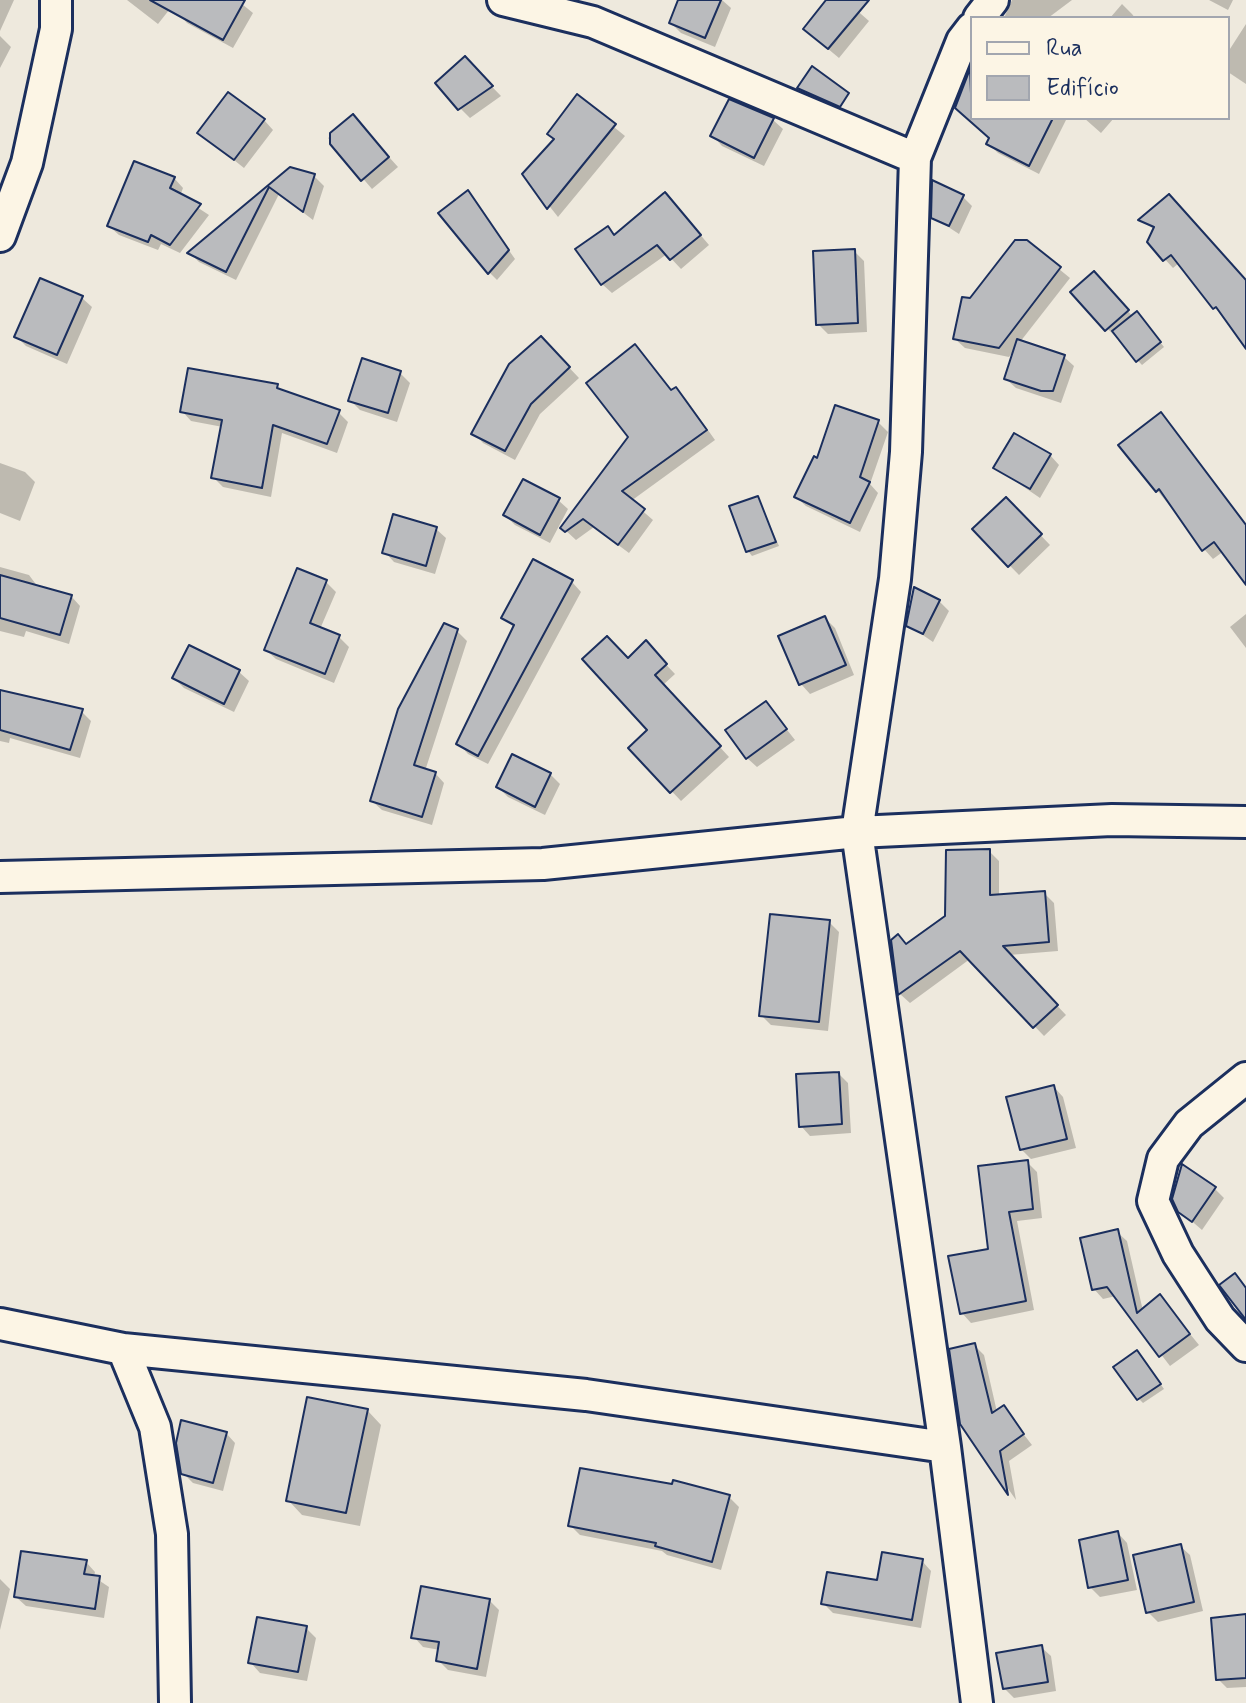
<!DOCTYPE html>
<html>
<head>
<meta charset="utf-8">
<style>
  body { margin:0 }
  #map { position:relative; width:1246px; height:1703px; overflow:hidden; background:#eee9dd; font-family:Mynerve,sans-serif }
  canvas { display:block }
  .legend { position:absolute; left:970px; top:16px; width:260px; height:104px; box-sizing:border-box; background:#fcf5e5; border:2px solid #a2a6af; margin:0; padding:10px 14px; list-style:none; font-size:24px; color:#1b2f5e }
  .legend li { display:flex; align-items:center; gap:16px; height:40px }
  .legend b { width:40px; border:2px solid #a2a6af }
</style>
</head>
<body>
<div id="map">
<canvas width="1246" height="1703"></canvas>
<ul class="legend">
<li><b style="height:10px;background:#fcf5e5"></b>Rua</li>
<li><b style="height:22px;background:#babbbe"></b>Edifício</li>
</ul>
</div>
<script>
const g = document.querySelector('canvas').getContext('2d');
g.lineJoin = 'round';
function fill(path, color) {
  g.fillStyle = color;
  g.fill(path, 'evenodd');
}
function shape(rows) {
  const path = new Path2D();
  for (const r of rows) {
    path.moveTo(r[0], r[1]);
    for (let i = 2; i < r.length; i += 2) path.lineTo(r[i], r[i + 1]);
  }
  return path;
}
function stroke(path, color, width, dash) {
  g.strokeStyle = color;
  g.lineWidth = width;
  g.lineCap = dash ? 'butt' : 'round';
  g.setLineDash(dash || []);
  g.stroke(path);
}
fill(shape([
  [0,0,14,0,0,31],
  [127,0,177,0,158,24],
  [185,0,237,0,253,13,233,48,187,23,178,13],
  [680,0,722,0,731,8,715,47,681,33,671,23],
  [829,0,845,0,869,21,839,58,815,38],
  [1012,0,1072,0,1048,18,1004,18],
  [1209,0,1233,0,1228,10],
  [1122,4,1132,14,1135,18,1110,18],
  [1246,24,1246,84,1228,72,1228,52],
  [0,36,11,47,0,68],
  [465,59,501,96,470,118,460,108],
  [971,72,972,118,1067,118,1039,174,998,153,989,144,991,138,957,107],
  [577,97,625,136,558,217,524,174,556,140],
  [353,117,398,167,372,189,328,138],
  [1084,118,1114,118,1101,133],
  [264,120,273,130,244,168,200,133],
  [773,120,783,129,764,166,722,146,713,136],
  [290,169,314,176,324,186,313,220,279,194,236,280,199,262,190,253],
  [174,178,183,188,180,196,209,215,180,253,161,244,158,250,119,235,109,226],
  [468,192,515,259,497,280,489,272],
  [1169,196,1246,282,1246,346,1179,263,1173,268,1149,242,1155,230,1141,220],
  [963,197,972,206,959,234,933,217],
  [675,205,709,245,681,269,667,254,612,293,602,284,608,228,616,236],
  [1026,242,1070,278,1020,342,1064,357,1074,366,1061,403,1016,388,1006,379,1015,349,1009,357,965,348,955,339,971,301],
  [854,251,864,261,867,332,828,334,818,324],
  [1104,283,1133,317,1141,318,1164,347,1142,365,1073,292],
  [82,298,92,307,67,364,26,346,17,337],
  [541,338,579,378,540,414,515,460,483,443,474,433],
  [635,346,673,392,676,390,686,399,715,440,631,501,653,520,629,553,594,527,576,540,563,528,630,437],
  [400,373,410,383,397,422,360,410,350,400],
  [277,386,283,392,338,412,348,422,337,453,282,433,271,497,223,487,213,477,223,427,191,421,182,411],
  [1161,414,1246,525,1246,582,1224,551,1213,559,1204,549,1157,490],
  [878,422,888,432,870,484,878,493,860,532,806,506,796,497,818,460],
  [1050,455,1059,465,1040,498,996,468],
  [0,463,25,472,35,482,20,521,0,513],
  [758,498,779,546,752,556,748,551],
  [1006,499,1050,545,1019,575,975,530],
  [558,500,568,509,550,543,515,525,505,515],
  [436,529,446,538,435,574,394,562,385,552],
  [0,567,29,575,38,587,71,596,80,606,69,644,26,631,24,637,0,631],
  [298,571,326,582,336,592,320,629,339,637,349,647,334,683,276,659,266,650],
  [572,582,581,592,488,764,468,754,459,744,513,627,504,617],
  [939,601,949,611,933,642,908,625],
  [1246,614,1246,648,1230,627],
  [825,618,835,628,854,675,810,694,801,684],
  [457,631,467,641,425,771,435,773,444,783,432,825,382,810,372,801],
  [655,653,675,674,663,685,729,757,681,801,631,748,650,730,628,660],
  [239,672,249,681,234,712,184,688,174,678],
  [0,691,81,711,91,721,80,758,10,738,9,743,0,741],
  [766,703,795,740,757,767,747,758],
  [550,774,560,784,545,815,508,797,498,787],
  [989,851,999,861,999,896,1044,893,1054,903,1058,951,1009,955,1066,1015,1044,1036,970,959,910,1003,900,994,893,941,907,945,947,917],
  [829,922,839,932,828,1031,771,1025,762,1016],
  [839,1074,848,1083,851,1133,810,1136,801,1126],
  [1054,1087,1063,1097,1076,1148,1031,1159,1021,1149],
  [1027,1162,1037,1172,1042,1218,1017,1221,1034,1310,971,1323,962,1313],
  [1214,1188,1224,1198,1202,1230,1180,1211],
  [1117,1232,1127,1241,1143,1311,1160,1297,1199,1345,1170,1366,1116,1296,1103,1299,1094,1289],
  [974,1345,984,1355,997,1412,1003,1408,1032,1445,1009,1461,1016,1500,962,1423],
  [1141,1356,1164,1389,1143,1403,1139,1399],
  [367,1410,381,1425,360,1526,302,1515,288,1500],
  [226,1433,235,1443,223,1491,193,1483,183,1473],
  [729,1497,739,1507,721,1570,667,1555,662,1551,580,1535,571,1526],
  [1118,1533,1127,1543,1137,1590,1100,1597,1090,1587],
  [1180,1546,1190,1555,1203,1611,1158,1622,1148,1612],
  [922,1561,931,1571,921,1628,833,1613,823,1603],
  [86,1562,95,1572,94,1577,109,1587,104,1618,26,1606,16,1597],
  [0,1579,10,1589,0,1630],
  [489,1600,499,1610,486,1677,448,1670,438,1660,440,1650,423,1647,414,1637],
  [1246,1616,1246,1687,1227,1688,1218,1679],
  [306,1628,316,1638,307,1681,260,1673,251,1663],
  [1041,1647,1051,1656,1056,1691,1014,1698,1004,1688]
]), '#0003');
const building = shape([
  [150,0,245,0,223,40,150,0],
  [678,0,721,0,705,38,669,23,678,0],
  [826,0,869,0,828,49,803,29,826,0],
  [465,56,493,86,458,110,435,83,465,56],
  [812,66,849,93,840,107,797,88,812,66],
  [970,69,972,118,1053,118,1029,166,986,144,989,138,955,108,970,69],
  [228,92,265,119,234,160,197,133,228,92],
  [577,94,616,124,547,209,522,174,554,139,547,134,577,94],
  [729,99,774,118,754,158,710,136,729,99],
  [353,114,389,157,361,181,330,144,330,133,353,114],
  [134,161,175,177,170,188,201,204,170,245,151,235,148,242,107,226,134,161],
  [290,167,315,174,303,212,269,187,226,272,187,253,290,167],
  [932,180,964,195,949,226,931,218,932,180],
  [468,190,509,250,488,274,438,213,468,190],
  [665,192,701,235,670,260,657,245,601,285,575,249,608,226,614,235,665,192],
  [1169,194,1246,280,1246,349,1216,307,1213,309,1171,255,1163,261,1147,242,1154,227,1138,220,1169,194],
  [1015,240,1027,240,1061,267,999,348,953,339,962,297,970,298,1015,240],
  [855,249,858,323,816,325,813,251,855,249],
  [1094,271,1129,310,1105,331,1070,292,1094,271],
  [40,278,83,296,57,355,14,337,40,278],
  [1137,311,1161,342,1136,362,1112,331,1137,311],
  [541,336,570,367,531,404,505,451,471,434,509,364,541,336],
  [1017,339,1065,355,1053,391,1041,391,1004,379,1017,339],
  [635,344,671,390,676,387,707,430,622,491,645,509,618,545,583,519,565,532,560,528,628,437,586,383,635,344],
  [362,358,401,371,388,413,348,401,362,358],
  [188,368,278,384,277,388,340,410,327,444,273,425,262,488,211,478,222,420,180,412,188,368],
  [835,405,879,420,860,477,870,482,850,523,794,497,814,456,817,458,835,405],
  [1161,412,1246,525,1246,585,1214,542,1202,551,1159,489,1156,492,1118,445,1161,412],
  [1014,433,1051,454,1030,489,993,468,1014,433],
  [523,479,560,498,540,535,503,515,523,479],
  [758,496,776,542,746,552,729,506,758,496],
  [1006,497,1042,534,1008,567,972,529,1006,497],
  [393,514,437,527,426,566,382,553,393,514],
  [533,559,573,580,478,756,456,744,514,625,501,618,533,559],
  [297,568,327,580,310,623,340,635,325,674,264,650,297,568],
  [0,575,72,595,60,635,0,618,0,575],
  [914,587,940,600,923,634,906,626,914,587],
  [825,616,846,665,799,685,778,636,825,616],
  [444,623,458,629,414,765,436,772,422,817,370,801,398,709,444,623],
  [607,636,628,658,646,640,667,664,655,675,721,746,670,793,628,748,647,730,582,659,607,636],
  [189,645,240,670,224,704,172,678,189,645],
  [0,690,83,709,70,750,0,730,0,690],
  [766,701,787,729,746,759,725,730,766,701],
  [512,754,551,773,535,807,496,787,512,754],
  [990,849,990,895,1045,891,1049,942,1003,946,1058,1005,1033,1028,960,951,898,995,891,940,898,934,906,944,945,916,946,850,990,849],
  [770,914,830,920,819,1022,759,1016,770,914],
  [839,1072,842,1124,799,1127,796,1074,839,1072],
  [1054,1085,1067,1139,1020,1150,1006,1097,1054,1085],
  [1028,1160,1033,1209,1009,1212,1026,1301,960,1314,948,1256,988,1249,978,1166,1028,1160],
  [1182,1164,1216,1187,1192,1222,1178,1212,1172,1199,1182,1164],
  [1118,1229,1137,1313,1160,1294,1190,1334,1159,1357,1107,1287,1092,1290,1080,1238,1118,1229],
  [1235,1273,1246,1288,1246,1320,1219,1285,1235,1273],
  [975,1343,992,1413,1004,1405,1024,1434,1000,1451,1008,1495,960,1424,949,1349,975,1343],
  [1137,1350,1161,1384,1137,1400,1113,1367,1137,1350],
  [307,1397,368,1409,346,1513,286,1501,307,1397],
  [181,1420,227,1432,213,1483,181,1474,176,1443,181,1420],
  [580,1468,672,1484,673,1480,730,1495,712,1562,655,1546,656,1543,568,1526,580,1468],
  [1118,1531,1128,1580,1088,1588,1079,1540,1118,1531],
  [1181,1544,1194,1602,1146,1613,1133,1555,1181,1544],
  [21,1551,87,1560,84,1574,100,1576,95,1609,14,1597,21,1551],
  [882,1552,923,1559,912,1620,821,1604,827,1572,877,1580,882,1552],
  [421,1586,490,1599,477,1669,436,1661,439,1642,411,1638,421,1586],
  [1246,1614,1246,1678,1216,1680,1211,1618,1246,1614],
  [257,1617,307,1626,298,1672,248,1663,257,1617],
  [1042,1645,1048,1682,1003,1689,996,1653,1042,1645]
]);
fill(building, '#babbbe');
stroke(building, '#1b2f5e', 2);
const street = shape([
  [503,0,593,22,915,158],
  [979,18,993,0],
  [972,28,962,41,915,158,906,452,895,579,857,832,945,1447,977,1703],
  [0,236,27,163,56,29,56,0],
  [0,877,543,864,857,832,1112,820,1246,822],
  [1246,1078,1189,1124,1163,1159,1153,1201,1178,1254,1220,1319,1246,1346],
  [0,1324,123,1349,586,1395,945,1447],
  [123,1349,155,1427,172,1534,175,1703]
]);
stroke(street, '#1b2f5e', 36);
stroke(street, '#fcf5e5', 30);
</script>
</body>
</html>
